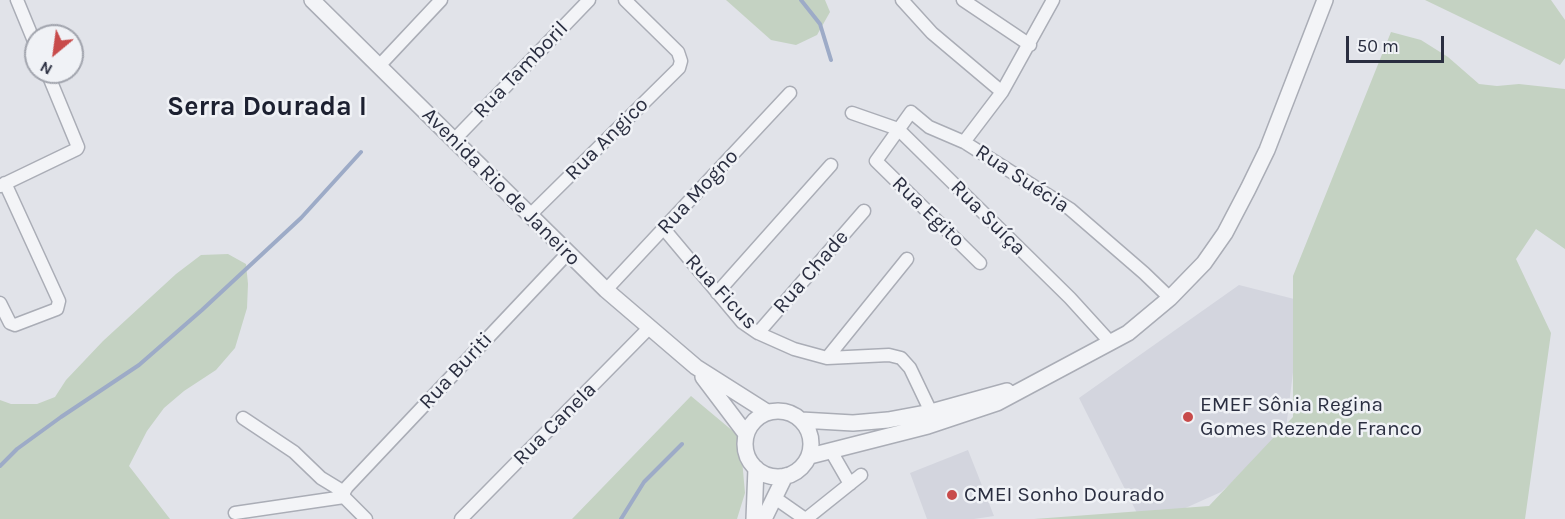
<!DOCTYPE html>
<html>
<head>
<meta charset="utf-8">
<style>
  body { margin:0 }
  #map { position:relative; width:1565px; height:519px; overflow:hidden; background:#e1e3e9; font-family:Karla,sans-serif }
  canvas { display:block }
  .north { position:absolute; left:24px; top:24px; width:60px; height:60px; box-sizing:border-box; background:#f0f2f6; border:2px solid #a1a4ad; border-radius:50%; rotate:209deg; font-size:16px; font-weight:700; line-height:24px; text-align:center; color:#2a2e40 }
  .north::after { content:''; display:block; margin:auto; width:21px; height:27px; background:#c84b4b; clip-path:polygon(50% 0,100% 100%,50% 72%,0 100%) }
  .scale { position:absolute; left:1346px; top:36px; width:98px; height:27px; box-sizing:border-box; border:3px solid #2a2e40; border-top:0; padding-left:8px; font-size:18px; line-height:21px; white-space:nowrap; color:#2a2e40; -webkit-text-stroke:4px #f0f2f6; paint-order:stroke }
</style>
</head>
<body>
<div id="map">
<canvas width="1565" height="519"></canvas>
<div class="north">N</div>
<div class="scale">50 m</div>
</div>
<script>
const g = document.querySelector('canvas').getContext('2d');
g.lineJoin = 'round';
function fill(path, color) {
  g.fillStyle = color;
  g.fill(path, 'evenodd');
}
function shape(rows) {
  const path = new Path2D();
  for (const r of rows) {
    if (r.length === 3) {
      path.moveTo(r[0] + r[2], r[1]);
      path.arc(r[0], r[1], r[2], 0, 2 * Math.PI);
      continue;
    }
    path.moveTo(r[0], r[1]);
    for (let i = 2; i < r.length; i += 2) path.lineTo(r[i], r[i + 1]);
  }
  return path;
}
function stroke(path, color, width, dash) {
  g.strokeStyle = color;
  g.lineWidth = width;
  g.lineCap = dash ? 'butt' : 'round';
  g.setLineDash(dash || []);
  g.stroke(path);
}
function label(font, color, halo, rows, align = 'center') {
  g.font = font + ' Karla,sans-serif';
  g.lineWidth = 5;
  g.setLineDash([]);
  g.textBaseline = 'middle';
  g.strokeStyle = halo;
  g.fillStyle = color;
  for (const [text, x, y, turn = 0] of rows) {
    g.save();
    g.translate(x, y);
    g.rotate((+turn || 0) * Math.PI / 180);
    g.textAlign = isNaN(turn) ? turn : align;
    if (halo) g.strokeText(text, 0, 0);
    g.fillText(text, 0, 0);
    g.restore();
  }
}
fill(shape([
  [1239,285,1302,301,1285,436,1221,492,1161,519,1140,519,1079,398],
  [968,450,994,516,974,519,927,519,910,473]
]), '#d3d5de');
fill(shape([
  [726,0,825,0,830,12,817,35,796,45,771,40],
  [1425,0,1551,0,1565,20,1565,58,1560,65],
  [1391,32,1421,40,1448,57,1479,84,1497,86,1519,84,1565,89,1565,249,1536,229,1516,259,1551,333,1525,519,1034,519,1209,506,1293,417,1293,276],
  [228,254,246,264,248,284,247,308,235,348,216,370,184,391,164,408,147,431,129,466,170,519,0,519,0,400,11,404,37,404,55,397,66,380,103,341,176,274,201,255],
  [691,396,740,437,745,493,737,519,572,519]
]), '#c4d2c2');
stroke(shape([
  [801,0,820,24,831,60],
  [0,466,17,449,61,417,139,365,202,310,301,218,361,152],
  [621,519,644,482,682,444]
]), '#9dabc7', 4);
const minor = shape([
  [17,0,36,46],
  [902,0,932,33,1002,92],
  [963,0,1030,45],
  [379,66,441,0],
  [852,113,898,129,1070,298,1111,343],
  [454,140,589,0],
  [964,142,1002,92,1053,0],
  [0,186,77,149,78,147,47,72],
  [530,215,679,68,681,61,678,52,625,0],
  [664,229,742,322,758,333,794,349,827,358,889,355,901,358,910,368,931,412],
  [980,263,876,161,911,112,929,127,964,142,1070,209,1144,273,1170,298],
  [606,290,790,93],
  [717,293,831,165],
  [0,303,10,323,15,325,57,309,59,301,5,183],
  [758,333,864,211],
  [827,358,907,259],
  [243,418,294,452,321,478,344,492],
  [831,451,850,484],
  [775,498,805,519],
  [235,513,344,497],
  [366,519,344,497,344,492,347,487,568,253],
  [461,519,649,328],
  [806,519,861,475]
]);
const tertiary = shape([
  [312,0,606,290,696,367,767,412],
  [703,377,746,434],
  [778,444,33],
  [801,420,853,423,888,420,931,412,1007,391],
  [810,456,928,426,997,403,1128,333,1170,298,1204,263,1225,233,1248,189,1267,150,1325,0],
  [754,519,756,468],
  [764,519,785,476]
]);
stroke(minor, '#aaadb6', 15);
stroke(tertiary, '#aaadb6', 18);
stroke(minor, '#f3f4f7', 12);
stroke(tertiary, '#f3f4f7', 15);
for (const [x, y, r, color] of [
  [1188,417,6,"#c84b4b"],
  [952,495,6,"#c84b4b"]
]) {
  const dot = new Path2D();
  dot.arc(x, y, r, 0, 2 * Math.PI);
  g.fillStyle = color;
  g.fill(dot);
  stroke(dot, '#f0f2f6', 2);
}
label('21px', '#2a2e40', '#f0f2f6', [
  ["Rua Tamboril",521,70,-46],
  ["Rua Angico",607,139,-45],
  ["Rua Suécia",1022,179,33],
  ["Avenida Rio de Janeiro",501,187,45],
  ["Rua Mogno",698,192,-47],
  ["Rua Egito",928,212,44],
  ["Rua Suíça",988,218,45],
  ["Rua Chade",811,272,-49],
  ["Rua Ficus",721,292,47],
  ["Rua Buriti",456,371,-47],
  ["Rua Canela",555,424,-45]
]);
label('21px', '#2a2e40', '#f0f2f6', [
  ["EMEF Sônia Regina",1200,405],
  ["Gomes Rezende Franco",1200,429],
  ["CMEI Sonho Dourado",964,495]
], 'left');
label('bold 27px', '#1c2030', '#f0f2f6', [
  ["Serra Dourada I",267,107]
]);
</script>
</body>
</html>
